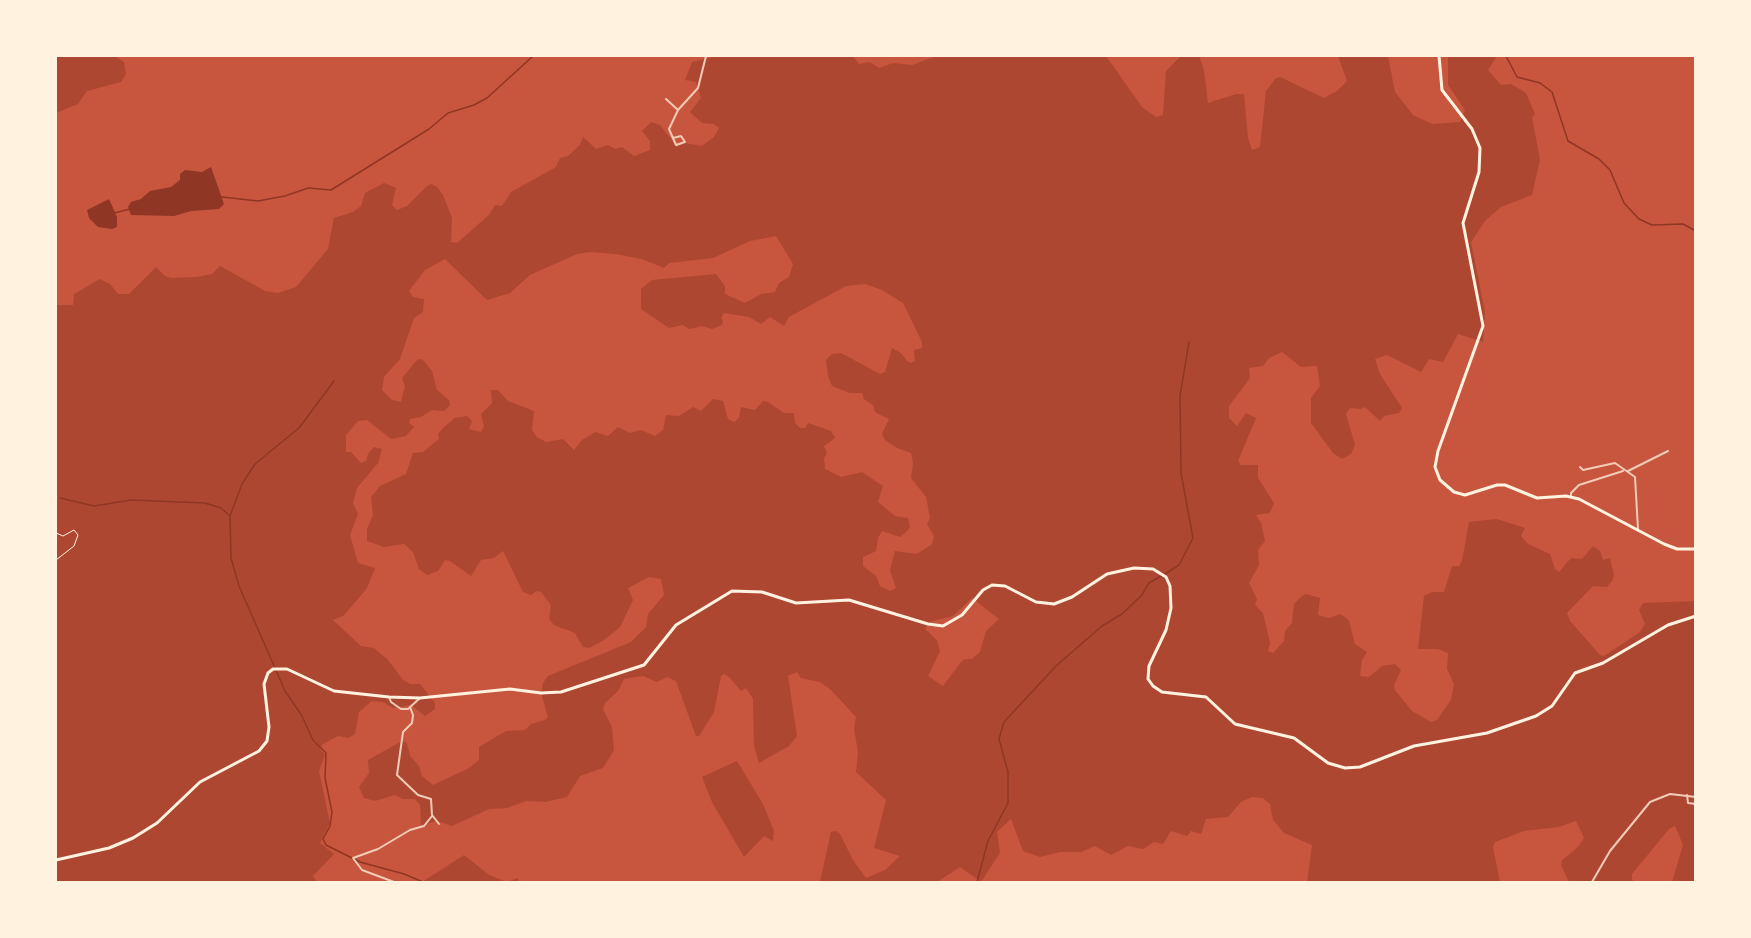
<!DOCTYPE html>
<html>
<head>
<meta charset="utf-8">
<style>
  body { margin:0 }
  #map { position:relative; width:1751px; height:938px; overflow:hidden; background:#c8553d; font-family:"Exo 2",sans-serif }
  canvas { display:block }
  .frame { position:absolute; inset:0; border:57px solid #fff3e0; pointer-events:none }
</style>
</head>
<body>
<div id="map">
<canvas width="1751" height="938"></canvas>
<div class="frame"></div>
</div>
<script>
const g = document.querySelector('canvas').getContext('2d');
g.lineJoin = 'round';
function fill(path, color) {
  g.fillStyle = color;
  g.fill(path, 'evenodd');
}
function shape(rows) {
  const path = new Path2D();
  for (const r of rows) {
    path.moveTo(r[0], r[1]);
    for (let i = 2; i < r.length; i += 2) path.lineTo(r[i], r[i + 1]);
  }
  return path;
}
function stroke(path, color, width, dash) {
  g.strokeStyle = color;
  g.lineWidth = width;
  g.lineCap = dash ? 'butt' : 'round';
  g.setLineDash(dash || []);
  g.stroke(path);
}
fill(shape([
  [56,56,115,56,124,62,126,74,121,82,87,91,78,104,56,113],
  [717,56,853,56,859,64,870,62,879,68,893,63,912,65,937,56,1106,56,1142,107,1156,117,1163,115,1166,71,1181,56,1199,56,1204,70,1208,103,1236,94,1244,94,1248,138,1252,150,1260,147,1266,91,1276,78,1280,77,1324,98,1337,91,1347,81,1338,56,1388,56,1395,92,1413,115,1432,124,1460,122,1465,110,1448,85,1448,56,1497,56,1488,70,1501,85,1511,84,1526,93,1535,114,1532,117,1540,160,1532,195,1501,207,1485,221,1471,242,1485,312,1483,342,1458,334,1443,362,1429,359,1421,372,1387,355,1375,359,1380,374,1402,408,1399,413,1384,416,1380,421,1365,407,1361,409,1350,408,1346,414,1355,445,1351,454,1342,459,1333,453,1311,423,1311,398,1320,386,1317,366,1301,367,1282,352,1269,358,1263,366,1249,368,1250,378,1229,406,1229,418,1237,426,1246,413,1256,418,1238,461,1241,465,1258,465,1258,478,1274,503,1270,513,1256,515,1261,523,1265,541,1258,550,1259,565,1249,583,1257,599,1255,605,1263,613,1270,643,1268,651,1273,653,1284,641,1285,631,1292,623,1294,604,1302,596,1306,594,1320,598,1318,615,1329,618,1340,614,1345,617,1349,621,1355,644,1367,652,1362,660,1360,676,1369,677,1382,666,1395,664,1401,670,1394,685,1395,690,1412,711,1431,722,1437,720,1451,700,1454,684,1447,669,1448,653,1438,649,1418,649,1424,596,1432,592,1444,592,1452,566,1459,566,1462,561,1469,522,1497,519,1525,528,1521,536,1528,544,1550,554,1555,569,1559,572,1571,558,1582,559,1593,546,1600,551,1603,560,1610,558,1614,576,1612,581,1607,587,1593,586,1567,613,1570,621,1600,655,1604,656,1640,632,1645,624,1639,610,1643,603,1695,601,1695,882,1672,882,1683,845,1675,826,1669,829,1632,874,1632,880,1636,882,1569,882,1561,865,1562,860,1577,848,1584,838,1576,821,1559,827,1524,831,1495,842,1493,847,1500,882,1307,882,1312,845,1284,833,1273,820,1270,804,1263,798,1252,797,1241,802,1228,817,1206,819,1201,834,1191,831,1187,836,1171,831,1163,844,1154,842,1143,849,1128,846,1111,855,1095,846,1081,852,1060,852,1040,857,1023,851,1011,819,997,832,1000,853,981,882,960,867,937,882,820,882,831,832,836,831,840,834,853,860,866,878,885,870,900,856,874,848,886,800,856,772,858,752,854,729,856,717,831,690,820,682,801,678,797,672,788,676,797,736,789,746,759,763,754,746,753,699,746,688,741,691,729,677,724,674,721,676,714,712,699,736,696,736,676,681,667,677,657,682,643,676,624,679,618,691,605,703,603,709,612,727,614,750,603,768,580,776,567,797,545,802,526,801,507,808,489,809,452,826,437,821,421,825,420,805,415,799,403,799,395,795,375,801,364,798,359,787,369,773,368,760,402,741,407,743,410,756,419,766,422,776,433,785,469,768,479,760,479,747,506,731,525,730,531,724,545,720,548,717,541,693,543,683,548,676,631,642,646,627,648,614,664,595,661,579,649,577,628,588,633,600,620,627,604,640,589,648,583,647,575,633,554,625,549,619,551,605,541,592,537,591,531,595,523,592,503,551,494,558,481,560,471,576,450,561,445,560,438,571,427,575,419,569,413,552,404,544,384,547,367,541,367,529,373,515,371,497,380,486,406,474,413,453,423,452,439,439,438,434,443,428,455,418,467,416,472,421,469,429,481,432,484,426,481,414,492,403,491,390,498,390,508,401,534,411,532,430,537,437,546,442,563,439,574,450,582,440,595,432,608,436,618,427,630,433,641,430,655,436,663,430,666,415,679,416,693,407,701,411,713,399,723,401,728,419,734,422,739,418,741,407,755,410,763,401,768,402,784,413,794,413,795,423,800,428,805,428,808,423,831,431,835,438,824,446,827,453,824,458,825,469,841,477,862,472,883,486,878,502,895,516,908,518,910,527,907,531,900,537,882,531,878,538,876,551,863,557,863,566,876,576,880,586,890,591,896,588,890,570,895,551,917,554,932,544,934,536,927,524,930,518,926,497,911,478,913,463,911,453,897,448,885,440,882,434,889,419,875,412,873,405,864,399,862,393,850,393,832,386,828,376,826,360,832,354,841,353,880,374,885,372,892,348,901,353,907,361,911,363,915,361,914,350,922,348,922,342,903,303,882,290,865,284,846,286,789,317,784,326,770,317,761,324,749,317,724,313,721,318,723,321,722,325,712,329,702,326,689,329,683,325,669,328,641,309,641,289,652,280,716,274,725,286,725,294,745,303,761,294,775,292,779,283,789,277,793,264,776,236,750,241,713,258,669,263,664,268,642,259,615,254,590,252,577,254,530,275,510,293,487,300,445,259,425,270,409,291,413,297,424,299,423,312,414,318,400,359,384,377,382,390,392,400,401,402,405,386,402,378,417,360,422,359,432,371,437,390,449,400,450,405,444,411,432,410,421,417,410,419,409,423,414,427,406,436,391,439,367,420,358,421,346,435,346,452,351,452,361,463,366,461,368,454,374,447,382,449,378,463,357,488,353,503,358,514,350,535,358,563,375,568,367,588,358,599,343,616,333,620,361,646,374,648,388,660,403,680,410,684,420,684,435,703,435,709,425,716,411,705,393,708,383,702,372,701,359,712,355,734,349,738,338,736,323,744,320,749,325,755,319,771,330,823,320,843,334,854,313,876,317,882,56,882,56,305,73,305,74,294,100,279,110,284,118,294,129,294,156,267,165,276,171,278,197,277,212,274,220,266,265,291,278,293,296,287,328,249,334,218,353,212,361,206,365,193,384,183,396,188,392,205,397,210,407,206,426,187,431,184,437,187,443,195,452,218,451,242,457,243,489,215,495,205,502,206,511,192,556,167,560,158,568,156,580,145,583,137,596,149,608,145,615,149,622,147,634,156,650,150,650,141,642,131,651,122,660,125,677,147,685,143,702,146,714,137,719,128,714,124,702,123,690,112,701,98,696,82,685,80,692,62],
  [972,598,999,619,986,631,980,652,972,659,965,659,961,662,943,686,928,676,940,651,937,640,925,629,929,622,953,616],
  [737,761,763,804,774,831,773,841,764,836,744,857,712,802,702,777],
  [464,855,489,875,507,882,518,878,519,882,422,882]
]), '#ae4732');
fill(shape([
  [211,167,224,204,219,209,191,211,174,216,131,215,128,207,131,202,141,199,150,191,171,187,180,180,180,174,185,170,202,172],
  [109,199,117,217,117,227,112,229,98,227,89,218,87,210]
]), '#8f3625');
stroke(shape([
  [1506,56,1517,77,1540,83,1552,92,1568,141,1599,159,1610,170,1624,203,1639,219,1652,225,1683,224,1696,231],
  [222,197,258,201,285,196,308,188,331,190,429,129,448,113,474,105,487,98,533,56],
  [114,213,130,209],
  [334,381,299,428,255,464,242,484,230,516,231,558,239,586,285,691,302,716,313,740,326,753,325,778,332,812,330,826,323,839,326,845,360,862,404,874,423,882],
  [60,498,94,506,131,500,205,503,221,508,230,516],
  [1165,574,1179,565,1193,538,1181,473,1180,396,1189,342],
  [977,882,988,841,1008,803,1008,772,999,739,1004,722,1056,666,1102,626,1122,614,1142,595,1149,583,1161,576]
]), '#8f3625', 1.5);
stroke(shape([
  [56,533,63,536,74,530,78,535,74,546,56,560]
]), '#fff3e0', 1);
stroke(shape([
  [666,99,678,110],
  [673,138,681,136,685,142,676,145,669,129,678,110,698,88,706,56],
  [1580,467,1583,470,1615,463,1635,477,1638,529],
  [1628,471,1668,451],
  [1571,497,1571,493,1579,485,1623,471],
  [389,697,391,702,401,709,408,709,420,698],
  [410,707,413,715,412,723,403,732,397,775,418,795,431,799,432,815,439,824],
  [1687,795,1688,803,1696,804],
  [394,882,362,870,353,858,378,849,410,830,424,826,432,816]
]), '#f1ccb7', 2);
stroke(shape([
  [1592,882,1610,851,1650,802,1670,794,1696,797]
]), '#f1ccb7', 2);
stroke(shape([
  [1439,56,1442,90,1472,129,1480,148,1479,172,1463,223,1483,326,1438,451,1435,467,1440,480,1454,492,1465,495,1497,485,1505,485,1537,498,1566,496,1579,499,1664,544,1677,549,1696,549],
  [56,860,109,848,133,838,157,823,200,782,259,751,267,741,269,727,264,684,268,673,273,669,287,669,334,691,389,697,420,698,510,689,541,693,561,692,644,665,676,625,732,591,762,592,796,603,849,600,928,624,943,626,962,615,983,590,992,585,1005,586,1036,602,1054,604,1072,597,1107,574,1134,568,1153,569,1166,577,1170,586,1171,608,1166,630,1149,666,1148,679,1153,686,1162,692,1206,697,1235,724,1294,738,1328,763,1345,768,1360,767,1414,746,1487,733,1536,716,1552,706,1575,673,1603,663,1668,625,1696,616]
]), '#fff3e0', 3);
</script>
</body>
</html>
